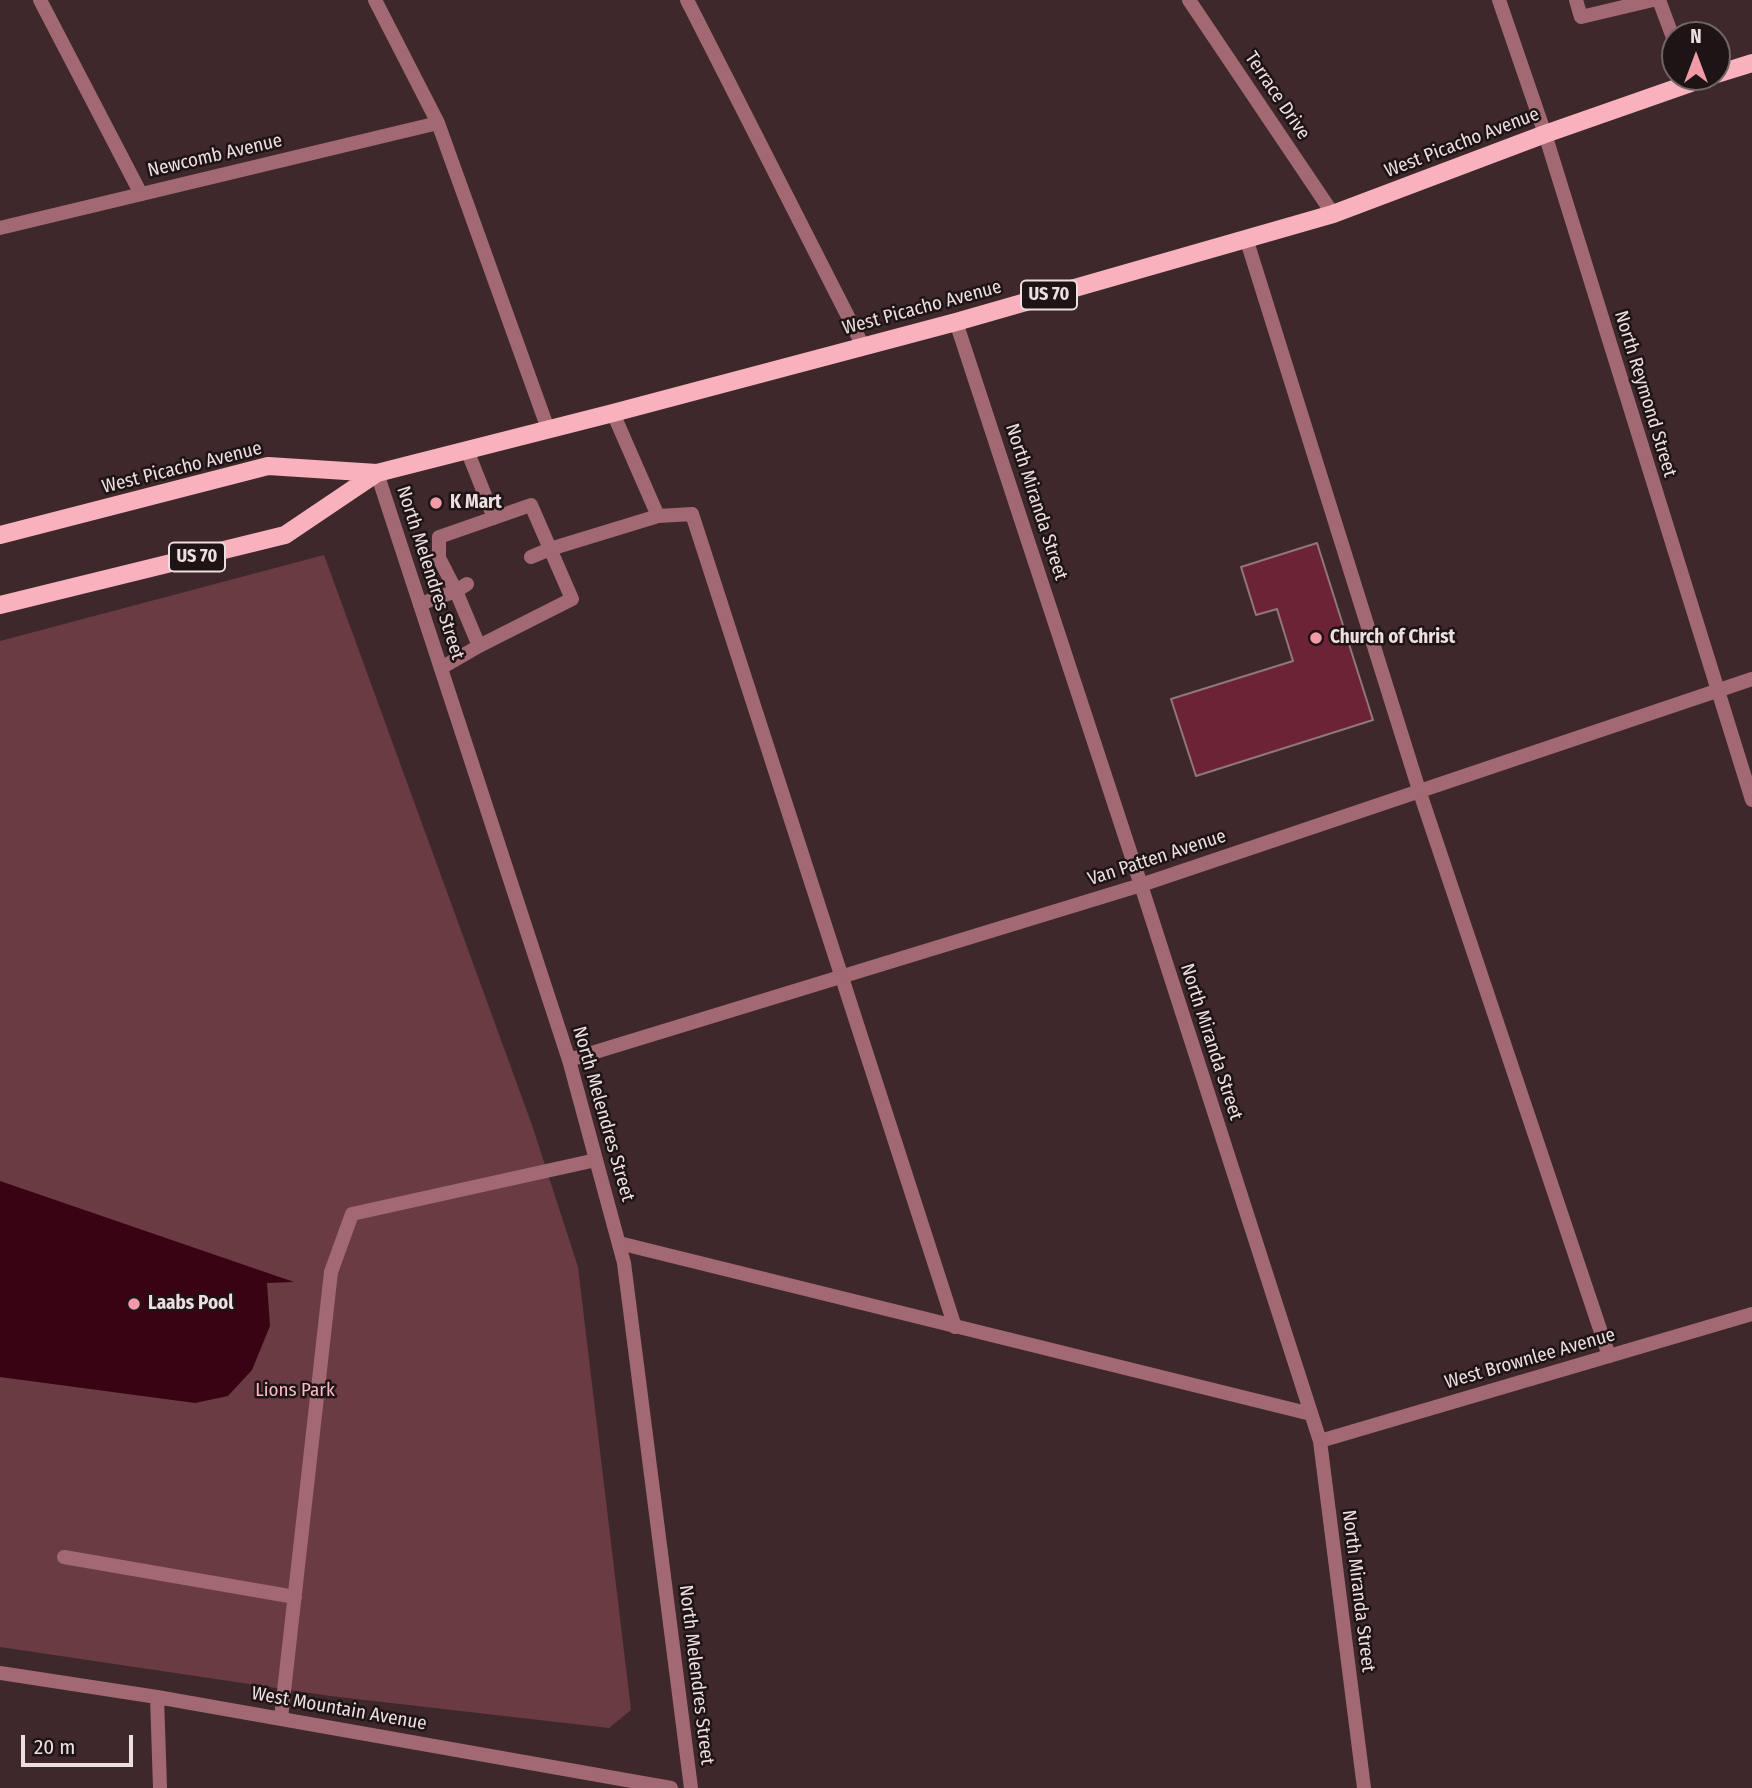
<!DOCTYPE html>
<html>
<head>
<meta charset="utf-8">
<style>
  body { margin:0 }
  #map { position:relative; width:1752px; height:1788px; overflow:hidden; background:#3e282b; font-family:"Fira Sans Condensed",sans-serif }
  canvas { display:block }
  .north { position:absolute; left:1661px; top:21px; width:70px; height:70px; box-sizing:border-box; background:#1e1415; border:2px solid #716566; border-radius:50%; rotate:0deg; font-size:19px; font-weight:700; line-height:28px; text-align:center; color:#eddee0 }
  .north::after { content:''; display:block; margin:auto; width:24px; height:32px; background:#f39aa9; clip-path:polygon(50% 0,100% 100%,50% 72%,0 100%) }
  .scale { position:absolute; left:21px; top:1735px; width:112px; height:32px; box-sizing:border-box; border:4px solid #eddee0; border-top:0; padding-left:9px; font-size:21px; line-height:24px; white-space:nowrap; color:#eddee0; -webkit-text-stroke:5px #1e1415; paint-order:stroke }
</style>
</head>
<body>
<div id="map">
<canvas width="1752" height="1788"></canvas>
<div class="north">N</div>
<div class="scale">20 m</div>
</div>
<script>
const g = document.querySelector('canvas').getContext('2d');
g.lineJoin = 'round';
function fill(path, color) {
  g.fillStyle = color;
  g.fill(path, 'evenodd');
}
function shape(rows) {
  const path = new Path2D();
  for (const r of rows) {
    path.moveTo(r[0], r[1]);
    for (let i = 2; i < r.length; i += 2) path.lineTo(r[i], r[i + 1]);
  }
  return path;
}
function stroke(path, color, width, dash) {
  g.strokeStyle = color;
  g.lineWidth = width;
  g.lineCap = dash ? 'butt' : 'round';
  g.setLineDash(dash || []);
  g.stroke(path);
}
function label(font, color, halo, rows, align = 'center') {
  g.font = font + ' "Fira Sans Condensed",sans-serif';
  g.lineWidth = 5;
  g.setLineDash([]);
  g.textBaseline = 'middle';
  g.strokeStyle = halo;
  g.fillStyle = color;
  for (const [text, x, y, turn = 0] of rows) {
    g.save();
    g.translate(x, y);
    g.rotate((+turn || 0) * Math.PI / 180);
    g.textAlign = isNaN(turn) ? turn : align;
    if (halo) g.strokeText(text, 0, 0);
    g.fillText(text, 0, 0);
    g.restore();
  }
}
fill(shape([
  [324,555,532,1125,578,1267,631,1710,609,1728,330,1696,0,1647,0,641]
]), '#6a3b43');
fill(shape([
  [0,1181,294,1282,267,1283,270,1326,252,1370,228,1396,195,1403,0,1377]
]), '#3a0314');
const building = shape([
  [1317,543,1373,720,1196,776,1171,699,1293,661,1277,609,1256,615,1241,567,1317,543]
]);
fill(building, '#6c2335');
stroke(building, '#91777b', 2);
stroke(shape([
  [40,0,141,194],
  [687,0,863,346],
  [1576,0,1581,17,1653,0],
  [1659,0,1675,43],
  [1246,238,1419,790,1609,1356],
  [613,413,658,516],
  [467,450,494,518],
  [531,557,550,549,658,516,692,514,955,1327],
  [420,604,456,591,467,584],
  [441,668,479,646,572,599,531,505,439,537,439,558,456,591,479,646],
  [619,1243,1311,1414],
  [64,1557,295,1597],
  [281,1718,331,1272,352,1214,596,1160]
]), '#a26972', 14);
stroke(shape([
  [375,0,438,123,548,429],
  [1189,0,1333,214],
  [1499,0,1545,134,1752,800],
  [0,228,438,123],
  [956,322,1141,885,1320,1441,1364,1788],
  [377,473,569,1060,624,1263,691,1788],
  [569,1060,1141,885,1752,679],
  [1320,1441,1752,1314],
  [0,1673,157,1697,671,1788],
  [157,1697,160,1788]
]), '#a26972', 14);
stroke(shape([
  [1717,74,1752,63],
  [0,535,268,466,377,473,613,413,956,322,1333,214,1545,134,1708,77],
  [0,605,285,535,377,473]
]), '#f9b2bd', 18);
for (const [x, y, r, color] of [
  [436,503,7,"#f39aa9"],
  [1316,638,7,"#f39aa9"],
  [134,1304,7,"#f39aa9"]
]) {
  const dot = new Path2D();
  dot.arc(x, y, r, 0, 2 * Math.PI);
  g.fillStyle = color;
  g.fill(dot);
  stroke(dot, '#1e1415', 2.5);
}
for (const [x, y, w] of [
  [1049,295,56],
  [197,557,56]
]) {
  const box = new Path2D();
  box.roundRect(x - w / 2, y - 14.5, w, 29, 5);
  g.fillStyle = '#1e1415';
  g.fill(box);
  stroke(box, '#eddee0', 2);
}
label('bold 18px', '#eddee0', null, [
  ["US 70",1049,295],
  ["US 70",197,557]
]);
label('19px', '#eddee0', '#1e1415', [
  ["Terrace Drive",1277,96,56],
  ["West Picacho Avenue",1462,143,-21],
  ["Newcomb Avenue",215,156,-13],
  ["West Picacho Avenue",922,308,-15],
  ["North Reymond Street",1645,394,73],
  ["West Picacho Avenue",182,468,-14],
  ["North Miranda Street",1036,502,72],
  ["North Melendres Street",430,573,72],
  ["Van Patten Avenue",1157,858,-18],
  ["North Miranda Street",1211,1042,72],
  ["North Melendres Street",603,1114,74],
  ["West Brownlee Avenue",1530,1359,-16],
  ["North Miranda Street",1358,1591,83],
  ["North Melendres Street",696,1675,83],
  ["West Mountain Avenue",339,1709,10]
]);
label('bold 19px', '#eddee0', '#1e1415', [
  ["K Mart",450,503],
  ["Church of Christ",1330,638],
  ["Laabs Pool",148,1304]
], 'left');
label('19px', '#fdb8c2', '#1e1415', [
  ["Lions Park",295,1391]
]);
</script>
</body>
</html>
